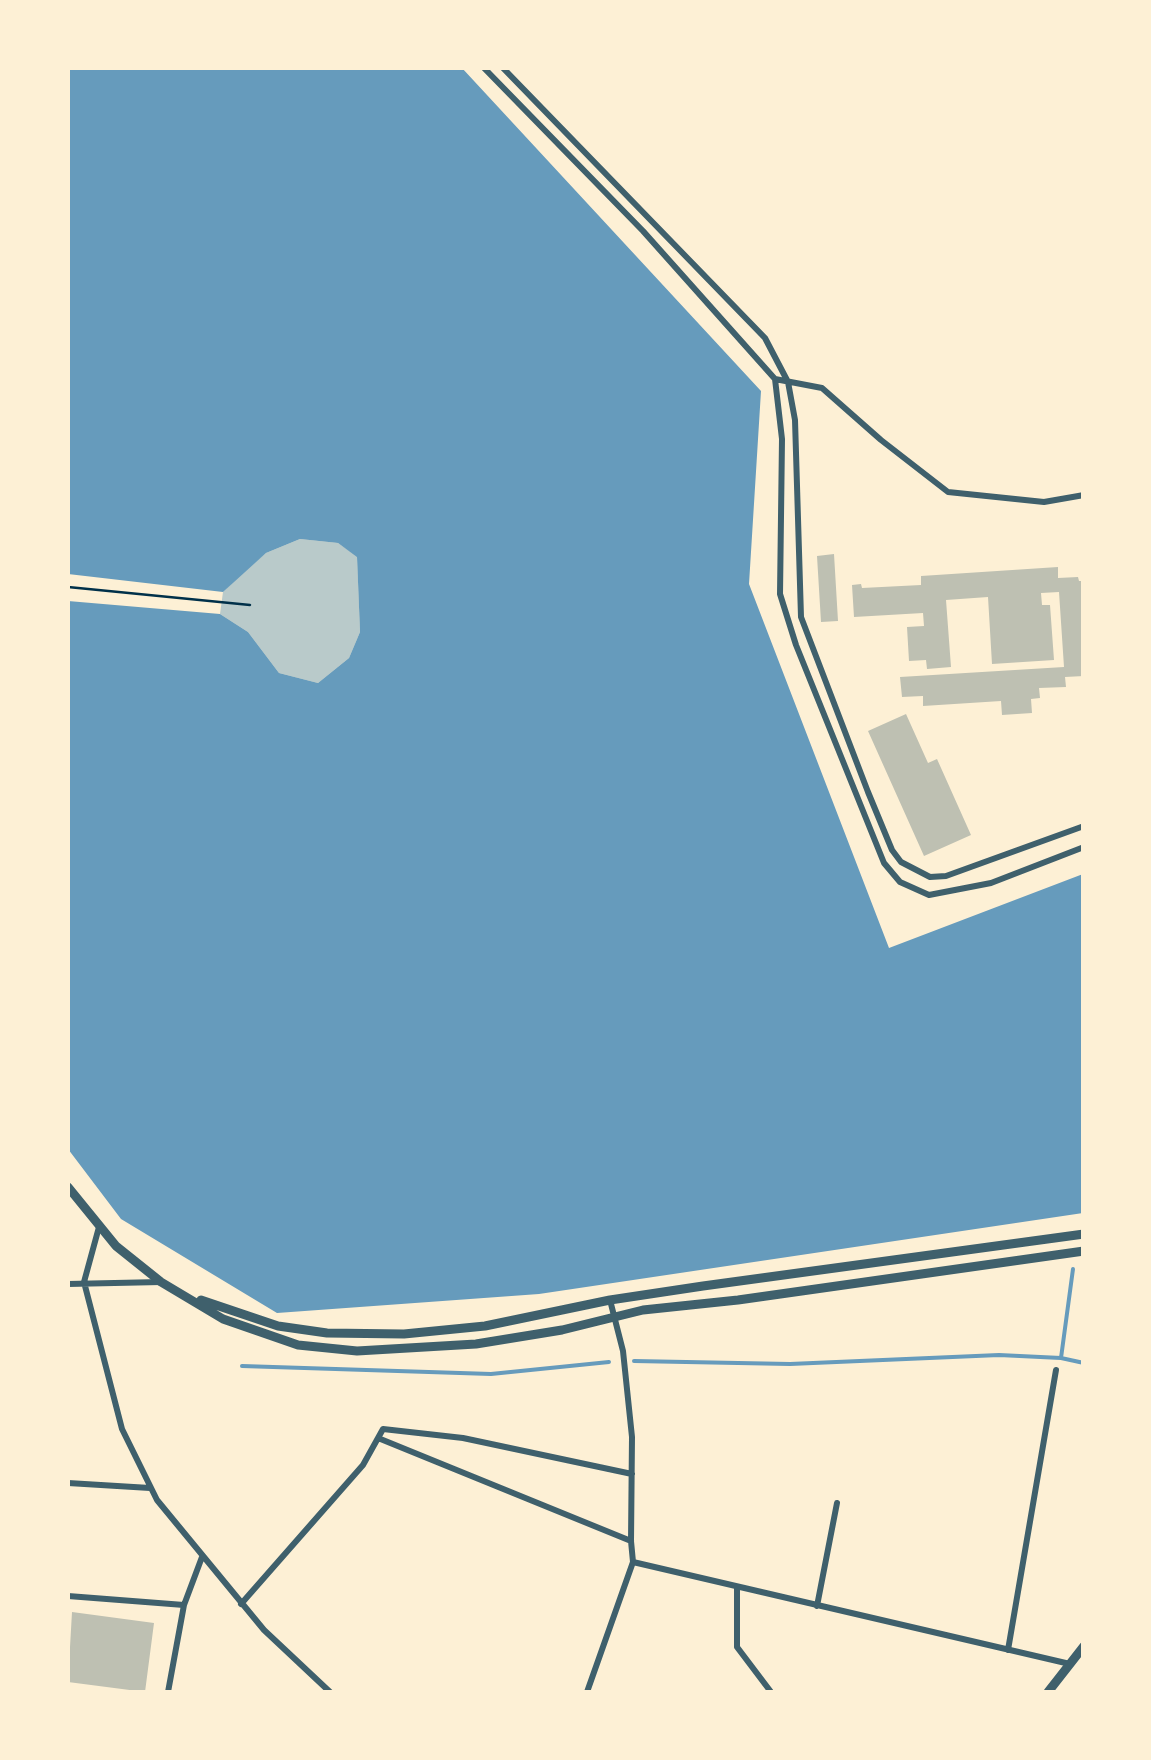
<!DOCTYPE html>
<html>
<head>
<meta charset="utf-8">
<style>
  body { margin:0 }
  #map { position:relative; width:1151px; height:1760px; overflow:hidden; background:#fdf0d5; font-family:"Open Sans",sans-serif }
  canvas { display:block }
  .frame { position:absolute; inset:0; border:70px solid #fdf0d5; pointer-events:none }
</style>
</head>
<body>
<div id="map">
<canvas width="1151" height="1760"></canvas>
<div class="frame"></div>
</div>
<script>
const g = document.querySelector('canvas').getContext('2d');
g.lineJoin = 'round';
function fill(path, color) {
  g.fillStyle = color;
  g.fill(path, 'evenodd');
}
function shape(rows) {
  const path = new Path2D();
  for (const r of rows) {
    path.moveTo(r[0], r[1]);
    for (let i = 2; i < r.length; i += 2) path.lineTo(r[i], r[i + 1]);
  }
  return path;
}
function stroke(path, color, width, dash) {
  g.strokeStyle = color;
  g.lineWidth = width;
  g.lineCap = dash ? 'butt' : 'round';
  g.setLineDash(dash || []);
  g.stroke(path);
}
fill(shape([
  [300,539,338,543,357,556,360,632,349,658,318,683,279,673,248,632,220,614,223,592,245,570,266,553]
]), '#b9caca');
fill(shape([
  [68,68,462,68,761,391,749,584,889,948,1083,874,1083,1213,539,1294,277,1313,121,1219,68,1149,68,601,220,614,248,632,279,673,318,683,349,658,360,632,357,557,338,543,300,539,266,553,223,592,68,574]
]), '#669bbc');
stroke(shape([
  [1061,1358,1073,1269],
  [634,1361,790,1364,999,1355,1061,1358,1084,1363],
  [242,1366,491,1374,609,1362]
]), '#669bbc', 4);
fill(shape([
  [834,554,838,621,821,622,817,556],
  [1058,567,1058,578,1078,577,1079,581,1083,581,1084,676,1065,677,1066,687,1039,688,1040,698,1031,699,1032,713,1002,715,1001,701,923,706,923,696,902,697,900,677,1064,667,1059,592,1041,593,1042,605,1050,605,1054,660,992,664,988,597,946,600,951,667,927,669,926,660,909,661,907,627,924,626,923,613,854,617,852,585,861,584,862,588,921,585,921,576],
  [906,714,928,763,937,759,971,835,924,856,868,731],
  [72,1612,154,1623,145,1692,68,1682]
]), '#bec0b2');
stroke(shape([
  [68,587,250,605]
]), '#003049', 2.5);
stroke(shape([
  [484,68,643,231,775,379,782,439,780,594,796,645,884,863,900,882,929,895,991,883,1084,847],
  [503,68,765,338,788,382,795,420,801,617,868,792,892,850,901,862,930,877,946,876,1084,826],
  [775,379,822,388,881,440,948,492,1044,502,1084,495],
  [99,1227,84,1282,122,1429,157,1500,264,1630,330,1692],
  [68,1284,161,1282],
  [610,1300,623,1351,632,1437,631,1541,633,1562,1070,1664],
  [378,1438,631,1541],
  [68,1483,150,1488],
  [737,1587,737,1647,771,1692],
  [68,1596,184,1605],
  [241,1604,363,1465,383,1429,463,1438,632,1474],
  [817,1606,837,1503],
  [1008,1650,1056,1370],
  [168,1692,184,1605,202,1557],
  [587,1692,633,1562]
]), '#3f606c', 6);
stroke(shape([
  [68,1187,116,1246,161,1282,223,1319,298,1345,357,1351,476,1344,562,1330,643,1310,738,1300,1084,1251],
  [201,1300,278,1326,327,1333,404,1334,485,1326,610,1300,703,1286,1084,1234],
  [1048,1692,1084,1646]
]), '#3f606c', 9);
</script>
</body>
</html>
